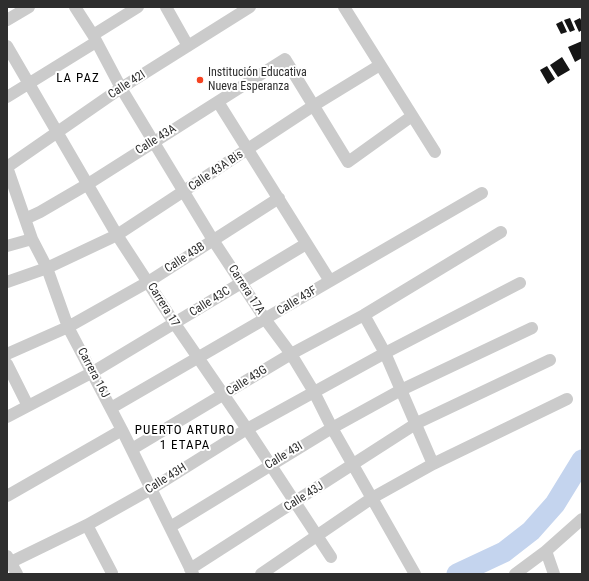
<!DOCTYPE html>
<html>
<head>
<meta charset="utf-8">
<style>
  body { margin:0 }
  #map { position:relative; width:589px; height:581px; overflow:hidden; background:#fff; font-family:"Roboto Condensed",sans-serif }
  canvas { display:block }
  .frame { position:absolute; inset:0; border:8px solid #2e2e2e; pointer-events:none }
</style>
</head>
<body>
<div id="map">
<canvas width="589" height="581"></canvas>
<div class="frame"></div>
</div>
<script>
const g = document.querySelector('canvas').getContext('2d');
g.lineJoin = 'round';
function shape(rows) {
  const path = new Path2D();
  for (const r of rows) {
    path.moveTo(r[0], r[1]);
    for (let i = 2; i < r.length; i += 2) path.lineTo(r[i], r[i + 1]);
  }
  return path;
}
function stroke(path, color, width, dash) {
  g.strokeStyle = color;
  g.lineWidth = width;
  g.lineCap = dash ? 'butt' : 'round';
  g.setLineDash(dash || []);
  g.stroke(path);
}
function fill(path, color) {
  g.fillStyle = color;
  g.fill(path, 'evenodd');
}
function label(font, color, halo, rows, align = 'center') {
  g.font = font + ' "Roboto Condensed",sans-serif';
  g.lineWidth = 4;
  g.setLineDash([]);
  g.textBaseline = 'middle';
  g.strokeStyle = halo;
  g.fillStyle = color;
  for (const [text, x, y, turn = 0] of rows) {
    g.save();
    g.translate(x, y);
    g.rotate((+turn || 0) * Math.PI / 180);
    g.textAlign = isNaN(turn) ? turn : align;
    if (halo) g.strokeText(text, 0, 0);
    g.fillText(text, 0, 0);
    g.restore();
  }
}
stroke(shape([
  [457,574,504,552,531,531,555,504,582,460]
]), '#c4d4ee', 21);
fill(shape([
  [570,18,575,30,570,32,564,20],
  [580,18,582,22,582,30,579,32,574,21],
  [562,21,567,32,561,34,556,24],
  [582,41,582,58,575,62,568,47],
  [562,57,570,70,558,77,550,65],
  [547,66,555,79,548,84,540,70]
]), '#151515');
stroke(shape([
  [75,7,93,35,121,88,213,240,265,319,291,354,314,392,332,428,415,574],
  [166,7,188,46],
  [344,7,435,152],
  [7,20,29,7],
  [93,35,138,7],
  [7,46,117,235,175,324,247,429,331,557],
  [7,97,96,42],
  [218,102,330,281],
  [7,167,32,239,47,268,68,327,122,430,193,574],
  [7,167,121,88,250,7],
  [25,219,40,212,88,184,285,59,348,162,412,116],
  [7,246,32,239],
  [7,282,47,268,117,235,313,106,380,65],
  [364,315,385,353,433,464],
  [7,354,68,327,148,282,279,198],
  [7,364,28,406],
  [111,408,482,193],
  [7,417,93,372,306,244],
  [132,449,291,354,364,315,501,232],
  [7,496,122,430],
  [87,525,112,573],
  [170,527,332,428,401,390,532,328],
  [546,551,554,574],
  [7,556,17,574],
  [7,564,87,525,151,489,247,429,385,353,520,283],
  [190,569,417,423,550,360],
  [261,574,372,498,433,464,567,399],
  [515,574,546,551,582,519]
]), '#cbcbcb', 12);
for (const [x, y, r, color] of [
  [200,80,4,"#f54220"]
]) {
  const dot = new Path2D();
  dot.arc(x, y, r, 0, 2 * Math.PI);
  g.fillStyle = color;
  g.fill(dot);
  stroke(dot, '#fff', 1.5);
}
label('12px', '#2e2e2e', '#fff', [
  ["Institución Educativa",208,73],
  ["Nueva Esperanza",208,87]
], 'left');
label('12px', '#2e2e2e', '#fff', [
  ["Calle 42I",127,85,-33],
  ["Calle 43A",156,140,-32],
  ["Calle 43A Bis",216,171,-34],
  ["Calle 43B",185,258,-33],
  ["Carrera 17A",246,290,57],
  ["Calle 43F",297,301,-31],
  ["Calle 43C",210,302,-32],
  ["Carrera 17",163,305,58],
  ["Carrera 16J",93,373,62],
  ["Calle 43G",247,381,-32],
  ["Calle 43I",284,456,-31],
  ["Calle 43H",166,479,-32],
  ["Calle 43J",304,497,-32]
]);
g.letterSpacing = '1px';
label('13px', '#000', '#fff', [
  ["LA PAZ",78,79],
  ["PUERTO ARTURO",185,431],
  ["1 ETAPA",185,446]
]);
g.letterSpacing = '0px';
</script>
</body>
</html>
